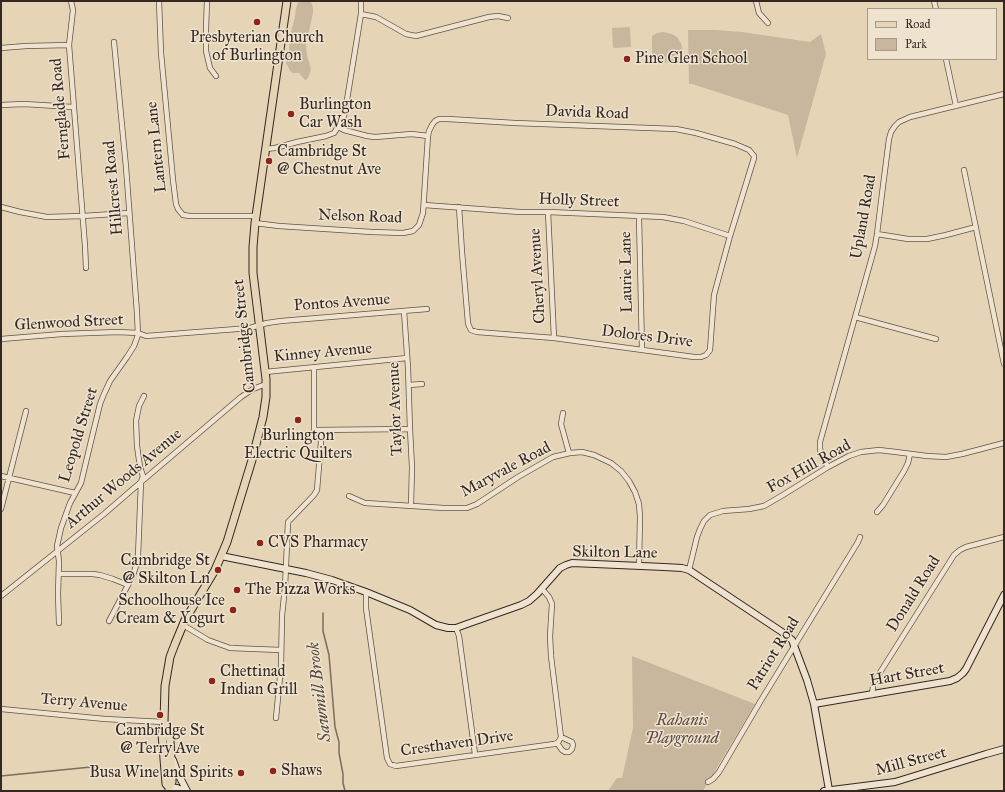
<!DOCTYPE html>
<html>
<head>
<meta charset="utf-8">
<style>
  body { margin:0 }
  #map { position:relative; width:1005px; height:792px; overflow:hidden; background:#e6d4b6; font-family:"IM FELL Great Primer",serif }
  canvas { display:block }
  .frame { position:absolute; inset:0; border:2px solid #342922; pointer-events:none }
  .legend { position:absolute; left:867px; top:8px; width:130px; height:52px; box-sizing:border-box; background:#efe3d0; border:1px solid #a4998a; margin:0; padding:5px 7px; list-style:none; font-size:12px; color:#342922 }
  .legend li { display:flex; align-items:center; gap:8px; height:20px }
  .legend b { width:20px; border:1px solid #a4998a }
</style>
</head>
<body>
<div id="map">
<canvas width="1005" height="792"></canvas>
<div class="frame"></div>
<ul class="legend">
<li><b style="height:5px;background:#e6d4b6"></b>Road</li>
<li><b style="height:11px;background:#c8b79d"></b>Park</li>
</ul>
</div>
<script>
const g = document.querySelector('canvas').getContext('2d');
g.lineJoin = 'round';
function fill(path, color) {
  g.fillStyle = color;
  g.fill(path, 'evenodd');
}
function shape(rows) {
  const path = new Path2D();
  for (const r of rows) {
    path.moveTo(r[0], r[1]);
    for (let i = 2; i < r.length; i += 2) path.lineTo(r[i], r[i + 1]);
  }
  return path;
}
function stroke(path, color, width, dash) {
  g.strokeStyle = color;
  g.lineWidth = width;
  g.lineCap = dash ? 'butt' : 'round';
  g.setLineDash(dash || []);
  g.stroke(path);
}
function label(font, color, halo, rows, align = 'center') {
  g.font = font + ' "IM FELL Great Primer",serif';
  g.lineWidth = 3;
  g.setLineDash([]);
  g.textBaseline = 'middle';
  g.strokeStyle = halo;
  g.fillStyle = color;
  for (const [text, x, y, turn = 0] of rows) {
    g.save();
    g.translate(x, y);
    g.rotate((+turn || 0) * Math.PI / 180);
    g.textAlign = isNaN(turn) ? turn : align;
    if (halo) g.strokeText(text, 0, 0);
    g.fillText(text, 0, 0);
    g.restore();
  }
}
fill(shape([
  [300,1,310,1,312,4,313,8,313,13,306,45,307,55,311,70,308,78,306,80,305,80,299,73,293,73,290,71,286,63,289,50,290,36,295,17,296,8,298,3],
  [629,27,630,28,631,46,630,47,614,48,613,47,612,28],
  [688,30,716,30,742,32,810,42,821,34,826,54,797,158,788,115,692,84,689,84],
  [663,32,672,34,677,37,681,43,683,52,681,58,678,63,655,62,652,59,652,36,657,33],
  [632,656,755,704,703,791,608,791,617,778,622,778,633,728]
]), '#c8b79d');
stroke(shape([
  [323,613,323,631,329,655,335,727,339,742,339,753,343,774,343,783,345,791],
  [1,776,91,767]
]), '#7a6d5d', 1.5);
const street = shape([
  [71,1,73,10,69,45,85,246,86,268],
  [159,1,161,53,173,180,176,204,178,209,183,215,190,216,256,216],
  [207,1,206,28,206,51,210,68,216,76],
  [756,1,759,13,768,23],
  [934,1,936,9],
  [361,14,376,17,406,34,416,36,489,17,498,16,508,18],
  [1,48,26,46,69,45],
  [946,59,956,106],
  [1,105,24,104,73,107],
  [338,127,344,130,367,136,375,137,412,134,428,136],
  [266,149,275,148,297,142,326,136,334,133,338,127,342,122,345,112,361,14,361,1],
  [964,170,1004,364],
  [424,205,520,212,548,212,663,217,684,221,730,236],
  [1,207,20,212,47,217,83,216,129,213],
  [548,212,554,338],
  [639,217,642,350],
  [255,223,279,226,372,232,403,233,413,231,419,225,423,213,428,136,429,131,432,125,435,121,439,119,448,119,515,123,676,129,696,133,735,144,749,150,754,156,754,158,730,236,714,295,710,350,706,355,701,357,694,357,554,338,477,332,471,330,469,326,468,323,462,252,459,207],
  [877,234,908,239,927,239,946,235,976,227],
  [404,311,408,368,410,429,412,467,411,505],
  [855,317,936,339],
  [1,339,62,334,118,332,138,333,146,336,250,328,267,323,281,321,427,309],
  [314,367,314,430],
  [265,372,407,358],
  [409,385,422,384],
  [563,413,561,424,569,453],
  [314,430,410,429],
  [828,467,821,455,820,448,820,442,875,246,877,234,883,186,889,139,891,132,895,126,899,122,910,117,1004,94],
  [1,476,75,493],
  [349,496,365,503,444,508,467,508,477,504,518,477,553,457,570,453,582,452,594,455,611,463,621,471,629,481,635,492,639,504,640,517,639,565],
  [1,509,26,411],
  [877,512,883,505,904,471,908,463,910,454],
  [689,570,697,537,700,529,704,521,710,515,723,511,749,509,764,506,783,495,828,467,849,456,861,452,879,450,896,452,927,456,946,457,962,454,1004,443],
  [59,574,93,574,100,575,113,579,128,585,133,575,137,563,138,556,141,482,143,476,140,467,137,446,136,421,139,406,144,396],
  [366,592,366,608,387,758,390,764,396,766,554,744,557,743,559,741,561,737,560,729,551,656,550,636,552,604,549,597,542,589],
  [1,596,104,514,141,482,241,397,253,389,266,384],
  [109,621,128,585],
  [59,623,58,594,59,561,57,546,61,528,70,503,81,483,92,437,100,404,104,394,110,381,127,357,134,346,138,335,137,313,126,167,114,42],
  [183,625,208,640,230,648,281,650],
  [456,628,459,636,475,754],
  [872,695,873,686,874,682,954,555,960,550,966,547,1004,537],
  [1,709,105,719,164,722],
  [276,718,281,667,282,616,285,587,288,522,314,495,317,490,321,442,320,435,314,430],
  [557,743,562,750,565,752,569,752,572,749,573,745,572,742,561,737],
  [708,782,713,779,719,772,760,702,858,542,860,537]
]);
const secondary = shape([
  [221,556,306,573,332,580,366,592,410,610,436,625,448,628,456,628,467,624,521,605,529,601,537,594,560,568,566,565,572,563,664,567,682,568,689,570,785,634,792,640,807,680,814,704,829,790],
  [814,704,950,681,957,678,963,673,966,669,1004,595],
  [173,760,178,774,187,791],
  [169,787,177,788,184,791],
  [824,791,895,782,986,754,1004,749]
]);
const primary = shape([
  [164,722,168,731,170,741,172,778,172,782,169,787,169,790],
  [169,787,166,784,162,734,164,722,165,686,170,657,175,644,185,620,215,570,227,542,252,460,263,417,266,397,266,379,253,273,253,247,255,223,287,1]
]);
stroke(street, '#605447', 6);
stroke(secondary, '#342922', 8);
stroke(primary, '#342922', 9);
stroke(street, '#efe3d0', 4.5);
stroke(secondary, '#efe3d0', 6);
stroke(primary, '#e6d4b6', 7);
for (const [x, y, r, color] of [
  [257,22,4,"#8f2418"],
  [627,59,4,"#8f2418"],
  [291,114,4,"#8f2418"],
  [269,161,4,"#8f2418"],
  [298,420,4,"#8f2418"],
  [260,543,4,"#8f2418"],
  [218,570,4,"#8f2418"],
  [237,590,4,"#8f2418"],
  [233,610,4,"#8f2418"],
  [212,681,4,"#8f2418"],
  [160,715,4,"#8f2418"],
  [273,771,4,"#8f2418"],
  [241,773,4,"#8f2418"]
]) {
  const dot = new Path2D();
  dot.arc(x, y, r, 0, 2 * Math.PI);
  g.fillStyle = color;
  g.fill(dot);
  stroke(dot, '#efe3d0', 1.5);
}
label('16px', '#342922', '#efe3d0', [
  ["Presbyterian Church",257,38,"center"],
  ["of Burlington",257,56,"center"],
  ["Pine Glen School",635,59],
  ["Burlington",299,105],
  ["Car Wash",299,123],
  ["Cambridge St",277,152],
  ["@ Chestnut Ave",277,170],
  ["Burlington",298,436,"center"],
  ["Electric Quilters",298,454,"center"],
  ["CVS Pharmacy",268,543],
  ["Cambridge St",210,561,"right"],
  ["@ Skilton Ln",210,579,"right"],
  ["The Pizza Works",245,590],
  ["Schoolhouse Ice",225,601,"right"],
  ["Cream & Yogurt",225,619,"right"],
  ["Chettinad",220,672],
  ["Indian Grill",220,690],
  ["Cambridge St",160,731,"center"],
  ["@ Terry Ave",160,749,"center"],
  ["Shaws",281,771],
  ["Busa Wine and Spirits",233,773,"right"]
], 'left');
label('16px', '#342922', '#efe3d0', [
  ["Fernglade Road",61,109,-95],
  ["Davida Road",587,113,2],
  ["Lantern Lane",157,147,-96],
  ["Hillcrest Road",114,188,-95],
  ["Holly Street",579,201,2],
  ["Nelson Road",360,217,2],
  ["Upland Road",864,217,-80],
  ["Laurie Lane",627,272,-91],
  ["Cheryl Avenue",538,276,-93],
  ["Pontos Avenue",342,303,-4],
  ["Glenwood Street",69,323,-3],
  ["Cambridge Street",245,336,-96],
  ["Dolores Drive",647,337,7],
  ["Kinney Avenue",323,353,-5],
  ["Taylor Avenue",396,409,-92],
  ["Leopold Street",79,435,-73],
  ["Fox Hill Road",809,467,-29],
  ["Maryvale Road",506,470,-28],
  ["Arthur Woods Avenue",124,479,-40],
  ["Skilton Lane",615,553,1],
  ["Donald Road",914,594,-58],
  ["Patriot Road",774,654,-58],
  ["Hart Street",907,675,-10],
  ["Terry Avenue",84,703,5],
  ["Cresthaven Drive",457,744,-8],
  ["Mill Street",911,762,-15]
]);
label('italic 16px', '#594c41', '#efe3d0', [
  ["Rahanis",682,721],
  ["Playground",682,739]
]);
label('italic 17px', '#574b3f', '#efe3d0', [
  ["Sawmill Brook",320,692,-97]
]);
</script>
</body>
</html>
